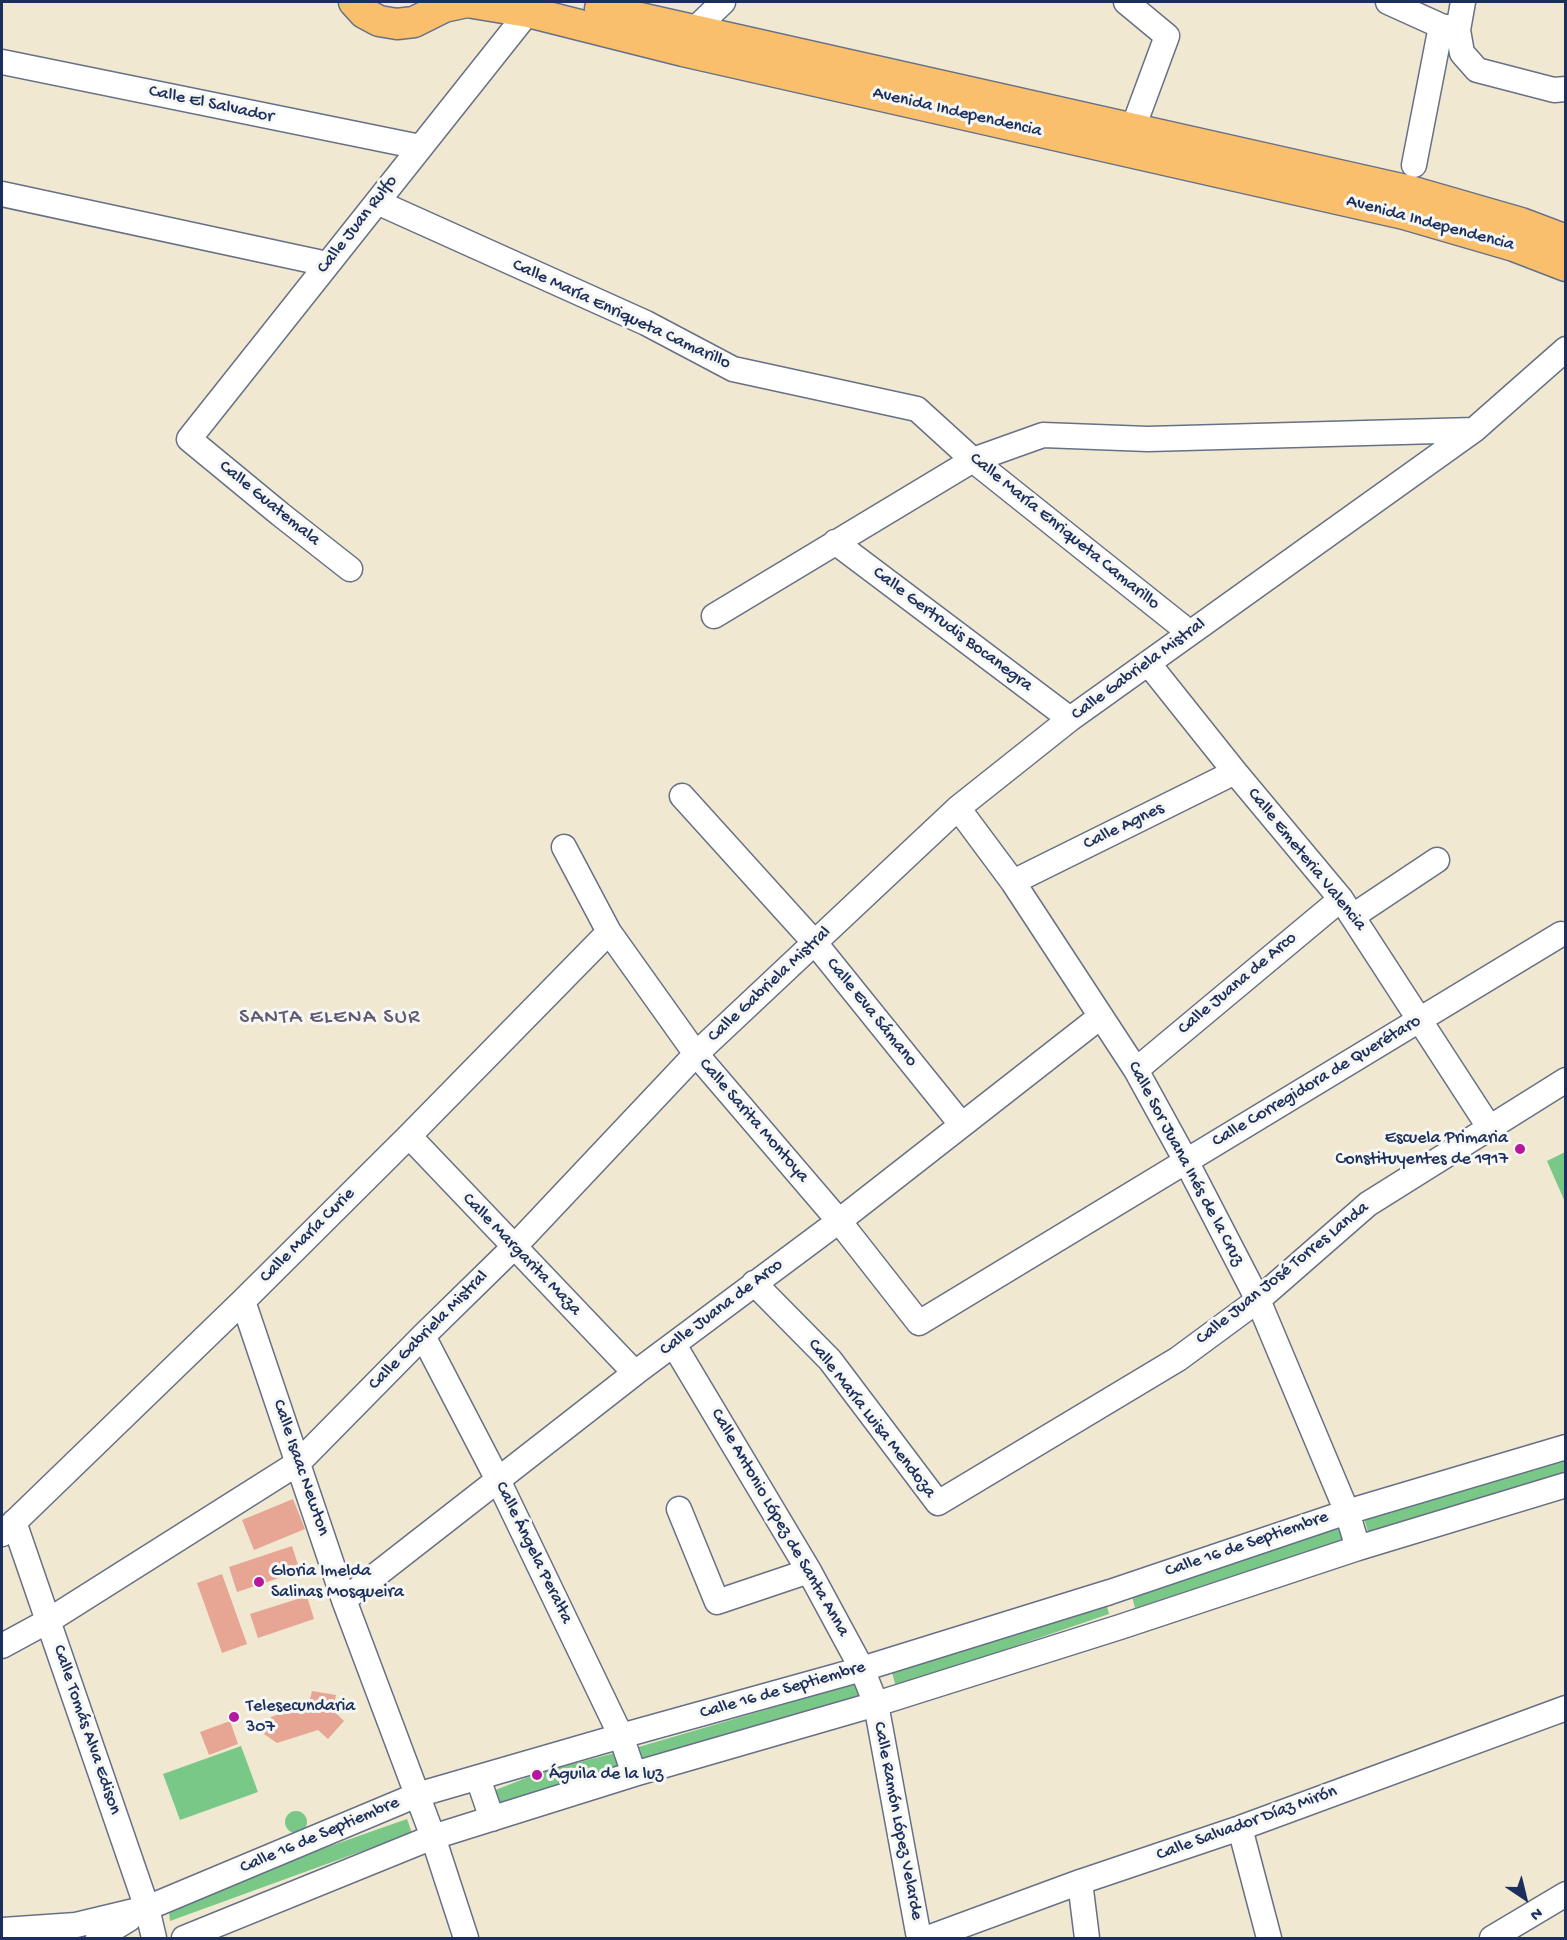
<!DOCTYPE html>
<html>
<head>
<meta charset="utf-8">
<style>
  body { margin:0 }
  #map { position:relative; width:1567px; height:1940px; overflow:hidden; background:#f0e8d1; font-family:"Gochi Hand",sans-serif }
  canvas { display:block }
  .frame { position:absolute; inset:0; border:3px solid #1b2f5e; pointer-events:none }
  .north { position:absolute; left:1495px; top:1868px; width:60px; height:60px; -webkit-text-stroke:4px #f6f6f2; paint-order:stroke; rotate:145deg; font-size:16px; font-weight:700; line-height:24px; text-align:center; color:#1b2f5e }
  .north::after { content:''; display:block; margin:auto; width:21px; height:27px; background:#1b2f5e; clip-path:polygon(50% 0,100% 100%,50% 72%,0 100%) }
</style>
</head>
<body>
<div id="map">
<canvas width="1567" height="1940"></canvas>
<div class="frame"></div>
<div class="north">N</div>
</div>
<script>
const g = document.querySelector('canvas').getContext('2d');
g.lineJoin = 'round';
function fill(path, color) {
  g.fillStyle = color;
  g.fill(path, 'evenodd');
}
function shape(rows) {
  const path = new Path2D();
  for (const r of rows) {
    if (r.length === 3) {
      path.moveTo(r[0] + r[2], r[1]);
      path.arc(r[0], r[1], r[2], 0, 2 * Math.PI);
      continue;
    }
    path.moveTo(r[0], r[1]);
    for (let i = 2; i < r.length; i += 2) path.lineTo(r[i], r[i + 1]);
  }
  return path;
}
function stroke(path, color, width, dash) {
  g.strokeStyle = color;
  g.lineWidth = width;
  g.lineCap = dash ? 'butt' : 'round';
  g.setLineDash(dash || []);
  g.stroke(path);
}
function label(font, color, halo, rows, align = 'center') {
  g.font = font + ' "Gochi Hand",sans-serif';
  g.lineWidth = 6;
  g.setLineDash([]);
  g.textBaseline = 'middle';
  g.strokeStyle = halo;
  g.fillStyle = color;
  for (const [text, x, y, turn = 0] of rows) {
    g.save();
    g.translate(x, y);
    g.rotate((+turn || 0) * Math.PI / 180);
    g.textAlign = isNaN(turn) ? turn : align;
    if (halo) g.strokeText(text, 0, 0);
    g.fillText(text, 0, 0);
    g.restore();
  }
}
fill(shape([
  [1565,1152,1565,1202,1547,1161],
  [1565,1458,1565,1473,1368,1532,1363,1515],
  [1342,1524,1349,1538,1135,1608,1131,1593],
  [1106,1602,1109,1614,896,1687,891,1669],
  [857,1683,859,1698,501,1812,493,1791,541,1772,642,1746],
  [241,1746,258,1792,180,1820,163,1774],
  [296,1822,11],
  [407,1819,412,1833,170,1921,168,1903]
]), '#7ac888');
fill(shape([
  [293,1499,305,1529,254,1550,242,1520],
  [292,1546,300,1571,237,1592,229,1567],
  [222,1574,247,1644,222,1653,197,1583],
  [307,1596,314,1619,258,1638,250,1614],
  [312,1691,336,1695,333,1710,344,1721,328,1739,318,1730,277,1743,264,1734,271,1717,309,1703],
  [230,1721,238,1744,209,1755,200,1732]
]), '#e7a594');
const minor = shape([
  [1126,2,1167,36,1133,128],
  [1388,2,1441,26,1456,29],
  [1463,2,1458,30,1462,53,1477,70,1554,90,1566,89],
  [687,42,693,31,723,2],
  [2,62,420,147],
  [1414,165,1441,26],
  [2,194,327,264],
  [377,202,646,323,733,369,917,409,973,460,1190,633],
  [835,542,1070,719],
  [350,569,280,514,189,439,528,12],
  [714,616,973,460,1043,435,1148,439,1474,430],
  [1148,663,1235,772,1341,899,1489,1127],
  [682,796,815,943,961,1124],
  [958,808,1013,882,1136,1070,1186,1161,1258,1300,1347,1512,1358,1548],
  [564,847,609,932,696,1054,839,1221,919,1323,1561,934],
  [1013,882,1235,772],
  [1353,916,1437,860],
  [1136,1070,1341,899],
  [409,1136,635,1373],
  [754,1283,830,1360,938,1503,1178,1359,1258,1300,1368,1204,1566,1080],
  [243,1301,344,1600,433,1837,466,1938],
  [423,1336,498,1480,621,1736,634,1774],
  [674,1345,809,1571,862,1669,876,1704,919,1938],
  [679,1509,717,1602,809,1571],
  [14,1522,147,1908,154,1938],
  [2,1534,243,1301,409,1136,609,932],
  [344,1600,635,1373,839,1221,1100,1017],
  [2,1646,48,1621,298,1463,423,1336,514,1247,696,1054,958,808,1070,719,1474,430,1566,349],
  [478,1778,492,1819],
  [1240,1828,1269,1938],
  [1080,1882,1087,1938],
  [3,1930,76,1925,147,1908,417,1795,621,1736,862,1669,1110,1592,1347,1512,1566,1447],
  [98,1938,129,1919],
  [184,1938,433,1837,634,1774,876,1704,1120,1627,1358,1548,1566,1485],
  [928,1938,1080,1882,1240,1828,1566,1708],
  [1492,1938,1566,1894]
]);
const major = shape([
  [354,2,364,13,379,21,397,24,414,22,444,7,467,2,528,12,683,51,1404,214,1514,246,1566,266],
  [600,9,1410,191,1521,223,1566,240]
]);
stroke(minor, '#667086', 27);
stroke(major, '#667086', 33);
stroke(minor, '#fff', 24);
stroke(major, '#f9bf6d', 30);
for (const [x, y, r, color] of [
  [1520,1149,6,"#b5179e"],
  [259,1582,6,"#b5179e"],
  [234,1717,6,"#b5179e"],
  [537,1775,6,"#b5179e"]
]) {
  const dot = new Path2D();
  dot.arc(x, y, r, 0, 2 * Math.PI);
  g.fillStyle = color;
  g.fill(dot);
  stroke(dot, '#f6f6f2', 2);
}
label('18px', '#1b2f5e', '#f6f6f2', [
  ["Calle El Salvador",211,105,12],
  ["Avenida Independencia",957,113,13],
  ["Avenida Independencia",1430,224,15],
  ["Calle Juan Rulfo",358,225,-52],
  ["Calle María Enriqueta Camarillo",621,315,25],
  ["Calle Guatemala",269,504,39],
  ["Calle María Enriqueta Camarillo",1064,532,39],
  ["Calle Gertrudis Bocanegra",952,630,37],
  ["Calle Gabriela Mistral",1139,670,-36],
  ["Calle Agnes",1124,827,-26],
  ["Calle Emeteria Valencia",1306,860,51],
  ["Calle Juana de Arco",1238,984,-40],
  ["Calle Gabriela Mistral",770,985,-43],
  ["Calle Eva Sámano",871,1013,51],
  ["Calle Corregidora de Querétaro",1317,1082,-31],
  ["Calle Sarita Montoya",753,1121,49],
  ["Calle Sor Juana Inés de la Cruz",1185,1164,62],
  ["Calle María Curie",308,1236,-45],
  ["Calle Margarita Maza",521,1255,46],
  ["Calle Juan José Torres Landa",1283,1274,-39],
  ["Calle Juana de Arco",722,1308,-37],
  ["Calle Gabriela Mistral",429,1331,-45],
  ["Calle María Luisa Mendoza",871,1419,52],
  ["Calle Isaac Newton",300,1468,71],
  ["Calle Antonio López de Santa Anna",779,1523,60],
  ["Calle 16 de Septiembre",1247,1545,-19],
  ["Calle Ángela Peralta",533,1553,64],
  ["Calle 16 de Septiembre",783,1691,-16],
  ["Calle Tomás Alva Edison",86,1730,71],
  ["Calle Ramón López Velarde",897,1821,79],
  ["Calle Salvador Díaz Mirón",1247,1824,-20],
  ["Calle 16 de Septiembre",320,1836,-23]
]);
label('18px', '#1b2f5e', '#f6f6f2', [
  ["Escuela Primaria",1508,1139,"right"],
  ["Constituyentes de 1917",1508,1160,"right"],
  ["Gloria Imelda",271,1572],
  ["Salinas Mosqueira",271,1593],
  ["Telesecundaria",246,1707],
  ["307",246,1728],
  ["Águila de la luz",549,1775]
], 'left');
g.letterSpacing = '1.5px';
label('21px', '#625871', '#f6f6f2', [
  ["SANTA ELENA SUR",330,1019]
]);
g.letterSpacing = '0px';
</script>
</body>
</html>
